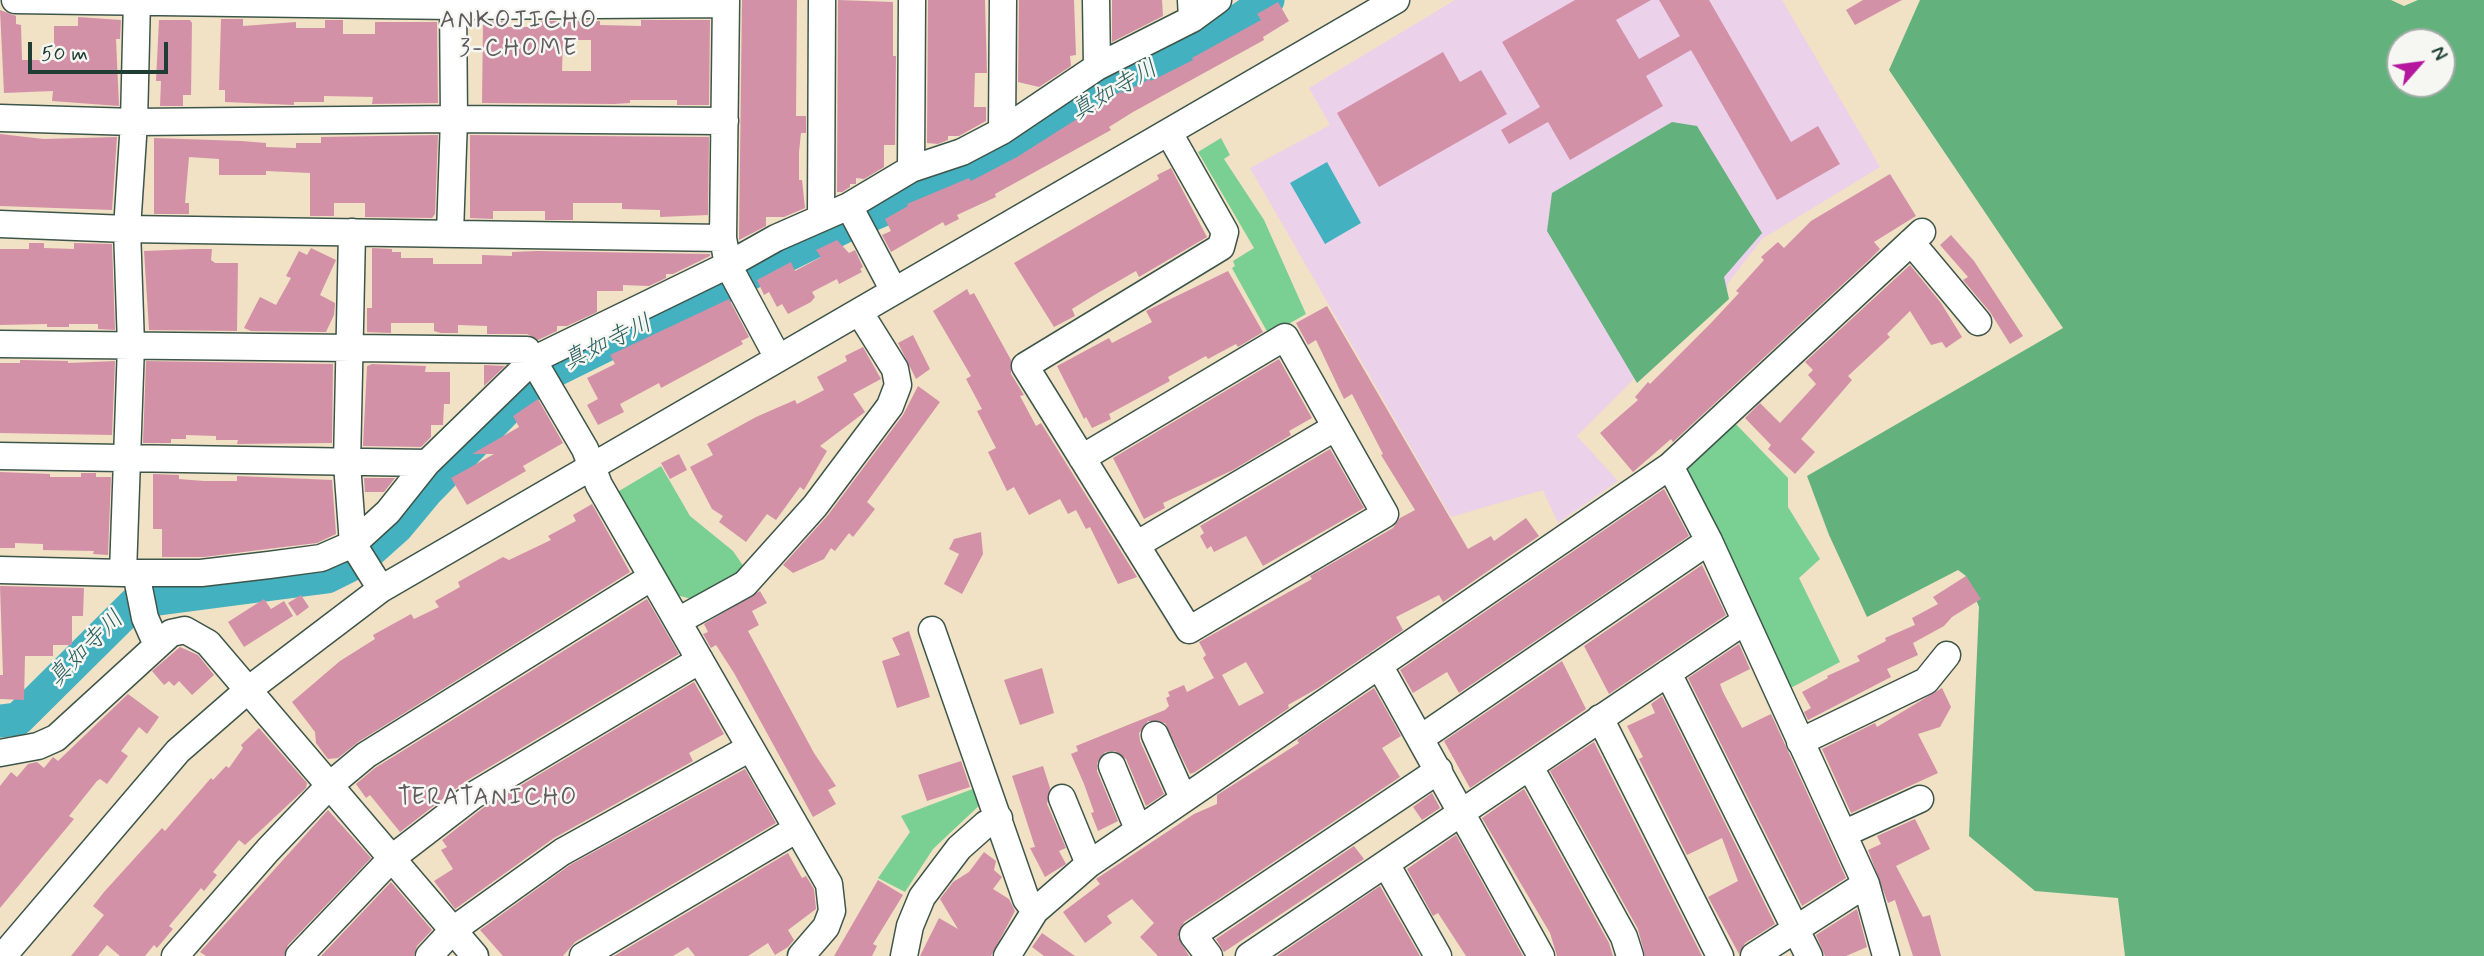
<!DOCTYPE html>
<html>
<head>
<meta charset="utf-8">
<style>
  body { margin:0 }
  #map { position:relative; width:2484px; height:956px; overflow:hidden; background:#f1e1c5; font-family:Mynerve,sans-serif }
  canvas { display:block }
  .north { position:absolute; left:2386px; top:28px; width:70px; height:70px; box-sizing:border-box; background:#f6f6f2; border:2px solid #a0aca6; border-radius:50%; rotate:62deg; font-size:19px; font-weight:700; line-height:28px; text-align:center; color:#1f3d34 }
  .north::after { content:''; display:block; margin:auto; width:24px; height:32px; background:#b5179e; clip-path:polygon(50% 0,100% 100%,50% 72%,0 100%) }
  .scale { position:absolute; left:28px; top:42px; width:140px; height:32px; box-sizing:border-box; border:4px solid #1f3d34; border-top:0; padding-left:9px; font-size:21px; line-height:24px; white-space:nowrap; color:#1f3d34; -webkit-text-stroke:5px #f6f6f2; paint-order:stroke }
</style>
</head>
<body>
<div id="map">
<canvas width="2484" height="956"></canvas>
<div class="north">N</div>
<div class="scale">50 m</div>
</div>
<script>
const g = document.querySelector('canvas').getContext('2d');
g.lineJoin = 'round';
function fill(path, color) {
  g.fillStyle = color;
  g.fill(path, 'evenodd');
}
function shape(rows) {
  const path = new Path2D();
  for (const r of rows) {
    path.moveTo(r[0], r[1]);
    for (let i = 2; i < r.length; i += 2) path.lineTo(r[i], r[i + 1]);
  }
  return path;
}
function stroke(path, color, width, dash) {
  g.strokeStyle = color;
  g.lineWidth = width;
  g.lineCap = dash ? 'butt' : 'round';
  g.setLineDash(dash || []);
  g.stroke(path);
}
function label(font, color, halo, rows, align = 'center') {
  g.font = font + ' Mynerve,"Klee One",sans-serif';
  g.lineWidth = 5;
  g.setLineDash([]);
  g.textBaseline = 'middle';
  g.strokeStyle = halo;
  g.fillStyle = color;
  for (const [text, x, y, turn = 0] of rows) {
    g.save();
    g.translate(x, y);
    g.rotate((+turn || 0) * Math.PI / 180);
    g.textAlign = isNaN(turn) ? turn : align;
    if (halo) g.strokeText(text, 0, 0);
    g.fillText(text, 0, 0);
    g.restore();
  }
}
fill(shape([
  [1455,0,1782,0,1880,167,1762,239,1728,283,1726,297,1671,342,1577,436,1618,481,1558,523,1543,490,1451,517,1250,168,1330,125,1309,88]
]), '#ecd1ea');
fill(shape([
  [1221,138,1230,155,1224,159,1264,220,1306,314,1269,335,1232,268,1235,266,1233,261,1254,248,1198,152],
  [1730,418,1788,478,1788,507,1820,559,1799,578,1840,662,1785,691,1684,470],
  [661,466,690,516,733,551,746,570,696,600,672,594,614,494],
  [978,787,983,802,933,849,905,892,878,878,910,832,901,816]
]), '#7acf93');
fill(shape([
  [1920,0,2391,0,2404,6,2418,0,2484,0,2484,956,2125,956,2118,898,2035,891,1969,836,1979,607,1966,576,1958,570,1867,617,1829,535,1807,476,2063,328,1889,70],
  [2400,42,2442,42,2442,84,2400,84],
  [1672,122,1697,126,1762,233,1724,277,1729,299,1637,383,1547,231,1552,193]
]), '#63b27d');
fill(shape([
  [1327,162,1361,223,1325,244,1290,183]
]), '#43b1bf');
stroke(shape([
  [0,721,18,719,136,602,327,577,359,561,397,527,427,491,534,381,850,224,1011,155,1066,116,1131,78,1200,47,1268,0]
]), '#43b1bf', 33);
fill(shape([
  [742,0,797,0,796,116,806,116,806,133,801,133,799,152,799,180,802,180,805,208,784,217,766,217,766,226,739,240],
  [838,0,893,2,893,56,896,56,895,145,884,145,884,167,864,179,856,178,856,184,850,184,850,187,842,192,837,192],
  [928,0,985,0,987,73,975,73,974,107,986,107,986,121,959,136,948,136,948,140,938,144,927,143],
  [1019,0,1074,0,1076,55,1070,56,1071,66,1039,87,1018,82],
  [1112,0,1162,0,1163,16,1112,42],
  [1575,0,1651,0,1616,20,1639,59,1680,36,1659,0,1709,0,1791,142,1818,126,1840,164,1777,200,1691,50,1646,76,1663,106,1570,160,1548,122,1509,144,1501,130,1540,107,1502,42],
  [1863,0,1902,0,1855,25,1846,10],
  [1278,2,1289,21,1263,37,1264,40,1133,112,1109,127,1111,130,995,194,996,197,957,215,959,219,945,226,943,222,891,252,882,235,891,231,885,219,908,206,907,204,969,178,971,181,1017,157,1121,91,1122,93,1150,79,1151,81,1193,60,1192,58,1261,20,1257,14],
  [0,10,16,16,16,24,21,25,22,60,54,60,54,26,78,26,78,17,121,20,120,39,116,39,119,106,52,101,53,91,4,93],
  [221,19,243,19,243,26,296,22,296,28,325,28,325,20,343,20,343,34,375,34,375,22,437,22,438,103,372,104,373,97,324,96,324,102,294,102,294,105,225,102,225,90,219,90],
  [159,20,190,20,192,23,191,95,183,95,183,106,160,106,161,81,156,81],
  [641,20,710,20,709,105,677,105,677,100,630,100,630,103,614,104,482,103,483,22,508,21,508,27,537,27,537,21,600,21,600,25,641,26],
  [563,40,591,40,591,71,562,71],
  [1443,52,1460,82,1481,70,1507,114,1379,187,1337,113],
  [0,134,44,139,117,137,112,210,0,206],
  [438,135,435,214,432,218,365,217,365,203,334,203,334,216,310,216,310,173,266,171,266,175,219,175,219,159,189,157,185,203,189,203,189,214,154,214,154,138,241,141,266,143,266,147,296,148,296,143,321,143,321,137],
  [470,135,709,137,708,215,660,217,660,210,622,209,622,203,573,203,573,220,545,220,545,211,493,211,493,219,470,218],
  [1171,168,1207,237,1139,277,1136,271,1096,294,1072,309,1075,316,1054,327,1014,263,1159,179,1157,175],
  [1890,174,1916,216,1874,242,1880,249,1869,260,1673,442,1671,439,1633,472,1600,433,1638,400,1635,397,1648,382,1650,384,1711,323,1739,293,1736,291,1764,260,1761,257,1778,242,1784,248,1811,221],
  [1951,235,1974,261,2023,336,2010,344,1990,312,1963,280,1968,277,1940,245],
  [837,240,849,253,855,250,863,267,860,269,862,272,839,284,837,279,812,292,815,297,811,302,788,314,782,304,777,307,769,292,764,295,757,280,791,262,795,271,821,257,816,250],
  [29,243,44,243,44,248,74,249,74,243,112,244,115,330,98,329,98,324,69,324,69,327,47,327,47,324,0,325,0,249,29,249],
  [311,248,336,260,320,295,335,303,334,315,326,332,251,331,244,328,260,297,276,305,291,278,286,276,299,251,307,255],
  [372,248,392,249,392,252,401,252,401,258,433,258,433,264,482,264,482,255,512,256,512,252,537,251,710,254,710,256,673,274,666,274,666,278,649,286,623,285,623,291,597,291,597,312,567,326,557,326,557,331,538,340,527,334,487,334,487,326,458,325,458,333,441,333,434,331,434,323,391,323,391,333,367,332,367,308,372,308],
  [194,249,212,249,211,260,215,263,238,263,237,331,149,330,144,251],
  [1910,265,1941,303,1962,337,1946,348,1942,342,1931,345,1910,311,1887,334,1890,337,1848,376,1852,380,1801,439,1815,452,1795,474,1768,449,1771,445,1745,418,1760,403,1780,423,1816,384,1808,375,1813,370,1805,362],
  [1228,271,1263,332,1238,347,1236,344,1208,359,1206,356,1168,377,1170,381,1109,414,1111,419,1092,428,1086,417,1084,419,1057,366,1109,338,1112,343,1152,322,1146,311],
  [967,289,970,295,974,293,1011,360,1011,374,1024,395,1020,396,1036,426,1041,423,1137,577,1118,584,1090,527,1086,529,1076,510,1068,514,1060,499,1029,515,1014,487,1007,491,988,452,996,448,977,411,982,409,966,379,971,376,933,311],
  [729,299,749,337,741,341,743,344,661,388,659,383,620,404,624,412,598,425,587,405,598,399,587,378,615,364,610,355],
  [1327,306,1468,549,1491,536,1494,541,1526,518,1539,536,1443,602,1439,595,1396,617,1403,630,1318,688,1288,705,1289,708,1195,772,1190,774,1165,723,1148,721,1139,733,1140,741,1164,794,1146,806,1126,759,1115,751,1105,752,1097,763,1097,771,1118,821,1098,831,1091,813,1094,812,1084,784,1071,754,1078,751,1076,746,1165,710,1169,706,1166,698,1170,696,1168,692,1184,685,1187,692,1214,678,1203,658,1206,655,1199,642,1312,579,1310,576,1393,528,1400,518,1415,510,1381,455,1383,454,1352,394,1344,399,1316,340,1308,345,1296,323],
  [1246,662,1264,693,1239,706,1222,675],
  [913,335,930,369,916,379,898,343],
  [863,347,881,379,853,394,865,412,820,446,827,451,804,490,800,487,776,520,767,514,746,542,719,522,723,516,712,509,690,467,713,455,707,444,756,417,795,400,797,404,824,390,817,377,847,361,845,356],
  [1279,359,1312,418,1289,431,1291,435,1233,470,1163,503,1165,508,1144,519,1113,458],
  [20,360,68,361,68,363,115,361,112,435,0,433,0,363,20,363],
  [146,361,333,364,332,443,237,444,238,440,216,440,216,436,186,435,186,439,171,439,171,443,143,443],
  [372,364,426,366,425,372,450,372,450,404,444,404,443,425,431,425,431,437,421,447,363,446,367,366],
  [484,365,505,366,484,386],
  [918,386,940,402,867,502,875,509,853,537,849,533,835,551,831,548,824,559,793,573,783,565,828,515,903,415],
  [538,399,563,443,523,466,526,471,467,505,451,478,494,454,472,454,519,427,513,416],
  [1330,449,1364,508,1263,566,1246,536,1214,552,1211,546,1207,549,1200,536,1204,533,1200,526],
  [679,454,687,470,670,479,661,463],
  [0,472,50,474,50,477,81,477,81,473,96,473,96,477,111,477,108,555,93,554,94,551,43,550,43,544,15,543,15,548,0,548],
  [153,474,179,475,179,479,204,481,237,481,237,476,332,480,336,534,317,543,267,549,204,557,162,557,162,529,153,529],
  [364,478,395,478,384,492,365,492],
  [1664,489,1689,536,1459,693,1447,672,1413,693,1400,670],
  [592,504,630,572,358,742,338,758,328,759,316,743,315,732,292,702,340,661,375,639,373,635,411,614,414,619,439,607,435,601,460,587,458,582,503,557,509,560,551,540,548,536,576,521,573,515],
  [981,532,983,554,962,594,944,584,959,554,949,549,954,539],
  [1702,565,1726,615,1609,694,1584,646],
  [1966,576,1981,599,1952,617,1944,626,1913,643,1918,655,1887,669,1891,677,1808,720,1804,712,1811,708,1802,692,1828,678,1827,676,1860,661,1857,656,1886,641,1885,638,1915,625,1912,618,1938,604,1933,597],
  [0,586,84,588,83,616,72,616,72,645,53,645,53,656,25,656,24,700,0,699,0,675,3,675],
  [760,591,767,603,752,611,759,625,748,631,814,753,836,786,828,790,836,804,813,817,734,673,716,645,711,648,703,634,708,632,704,624],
  [301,595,309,607,297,616,288,603],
  [264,599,271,609,284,601,293,616,244,647,228,622],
  [647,599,679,654,466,781,400,832,370,795,366,798,356,784,375,768],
  [909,631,930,697,897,708,882,661,900,655,892,638],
  [1739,644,1750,669,1720,684,1723,692,1742,728,1771,714,1846,878,1802,906,1688,678],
  [180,647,198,655,214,675,192,695,179,681,174,686,169,681,164,685,152,671],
  [1562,661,1586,709,1470,788,1444,741],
  [1042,668,1054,713,1020,725,1004,680],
  [694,682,724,734,689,753,693,761,554,838,455,909,434,881,453,869,441,850,447,847,442,840,483,808],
  [1374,688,1401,736,1382,748,1400,777,1184,922,1178,937,1189,956,1158,956,1140,937,1154,923,1132,899,1107,916,1112,923,1085,943,1063,912,1100,884,1096,879,1194,814,1217,804,1217,795,1299,743,1297,740],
  [1942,688,1951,707,1940,727,1918,734,1938,773,1851,813,1822,749,1875,723,1877,727],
  [128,694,159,717,147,734,139,727,121,751,128,756,107,784,100,779,97,781,69,816,74,819,0,908,0,786,11,772,17,777,28,764,37,762,44,768,53,757,58,761],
  [1662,696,1775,924,1745,943,1739,954,1708,897,1738,881,1722,838,1687,855,1639,759,1643,757,1627,726,1655,713,1651,704],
  [259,728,307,783,306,788,245,845,239,840,213,872,217,875,204,891,201,888,169,926,173,929,157,948,154,945,145,956,120,956,107,945,98,956,71,956,104,915,93,906,104,892,162,828,165,831,211,778,213,780,226,766,229,768,243,748,241,745],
  [1594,742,1702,956,1645,956,1638,929,1550,771],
  [961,761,970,787,927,801,918,775],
  [1043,766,1050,788,1047,804,1066,848,1059,851,1066,864,1045,877,1030,848,1035,847,1012,776],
  [745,769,776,823,575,942,563,956,503,956,480,930,570,865],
  [1524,789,1609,943,1613,956,1557,956,1550,933,1482,818],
  [1432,793,1440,808,1422,820,1413,807],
  [328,810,371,858,288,945,284,956,206,956,200,952],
  [1915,819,1930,849,1896,866,1923,917,1930,915,1941,956,1913,956,1895,900,1888,903,1868,850,1881,844,1877,836],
  [1456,835,1523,956,1466,956,1438,913,1433,916,1407,869],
  [1354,846,1364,859,1224,952,1216,939],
  [984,852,996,861,994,870,1002,877,993,889,1009,899,1015,911,991,956,920,956,939,918,958,929,940,899,953,882,969,872],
  [788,853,802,878,806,876,814,889,816,909,788,930,794,940,788,947,775,955,768,943,748,956,695,956,688,947,673,956,614,956],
  [878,880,903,895,873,944,877,946,872,956,834,956],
  [391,882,432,930,417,946,414,956,321,956],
  [1380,886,1420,956,1277,956],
  [1857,909,1867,947,1846,956,1825,956,1816,935],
  [1042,933,1075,956,1044,956,1032,947]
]), '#d391a8');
const minor = shape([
  [15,0,453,6,726,4],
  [726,0,723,238,728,265,778,358],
  [1096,0,1097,67],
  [1192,19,1218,0],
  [0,118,134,122,454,119,453,0],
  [1002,131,1003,0],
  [911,169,912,0],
  [849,206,894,291],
  [821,218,822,0],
  [0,224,127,229,134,122,137,0],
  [352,232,347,464,353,544,381,589],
  [450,233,454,119,725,121],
  [723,238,127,229,131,345,123,573,201,573,269,565,321,558,353,544,388,512,427,463,533,360,728,265,776,238,849,206,911,169,962,152,1002,131,1097,67,1192,19,1191,0],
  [1911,242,1978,322],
  [0,344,527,350,585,449,599,485,829,884,832,911,826,927,801,956],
  [0,456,427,463],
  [1082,458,1285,337,1385,514,1189,630,1025,366,1221,247,1225,232,1169,133],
  [1670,466,1709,541,1866,884,1886,956],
  [1136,545,1336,427],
  [0,570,123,573],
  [136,573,145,618,157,645],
  [678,621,745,584,815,506,890,406,898,385,895,369,860,313],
  [932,630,1026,899,1035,911],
  [1379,665,1541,956],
  [1668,673,1809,956],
  [1600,718,1720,956],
  [1155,735,1183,798],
  [1421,738,1709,541],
  [1800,742,1926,681,1947,655],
  [0,753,38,746,56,738,171,633,185,630,208,643,475,956],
  [1112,766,1138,829],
  [1530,767,1624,937,1630,956],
  [1062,798,1089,864],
  [1843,834,1920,799],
  [1386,864,1438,956],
  [3,956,178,751,248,690,381,589,1396,0],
  [175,956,268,850,330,785,366,755,652,577],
  [299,956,392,858,474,795,700,660],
  [429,956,453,930,562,852,750,748],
  [583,956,797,829],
  [904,956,910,926,922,897,959,848,986,824,999,818],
  [1007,956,1035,911,1089,864,1670,466,1922,232],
  [1209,956,1193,935,1439,770],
  [1249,956,1745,621],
  [1754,956,1866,884]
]);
stroke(minor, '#3e564a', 29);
stroke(minor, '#fff', 26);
g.letterSpacing = '2px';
label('24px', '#5e5a5d', '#f6f6f2', [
  ["ANKOJICHO",519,22],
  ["3-CHOME",519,50],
  ["TERATANICHO",488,799]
]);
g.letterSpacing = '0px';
label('italic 24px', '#2a605e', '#f6f6f2', [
  ["真如寺川",1115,92,-30],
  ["真如寺川",608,344,-26],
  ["真如寺川",87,650,-45]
]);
</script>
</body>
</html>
